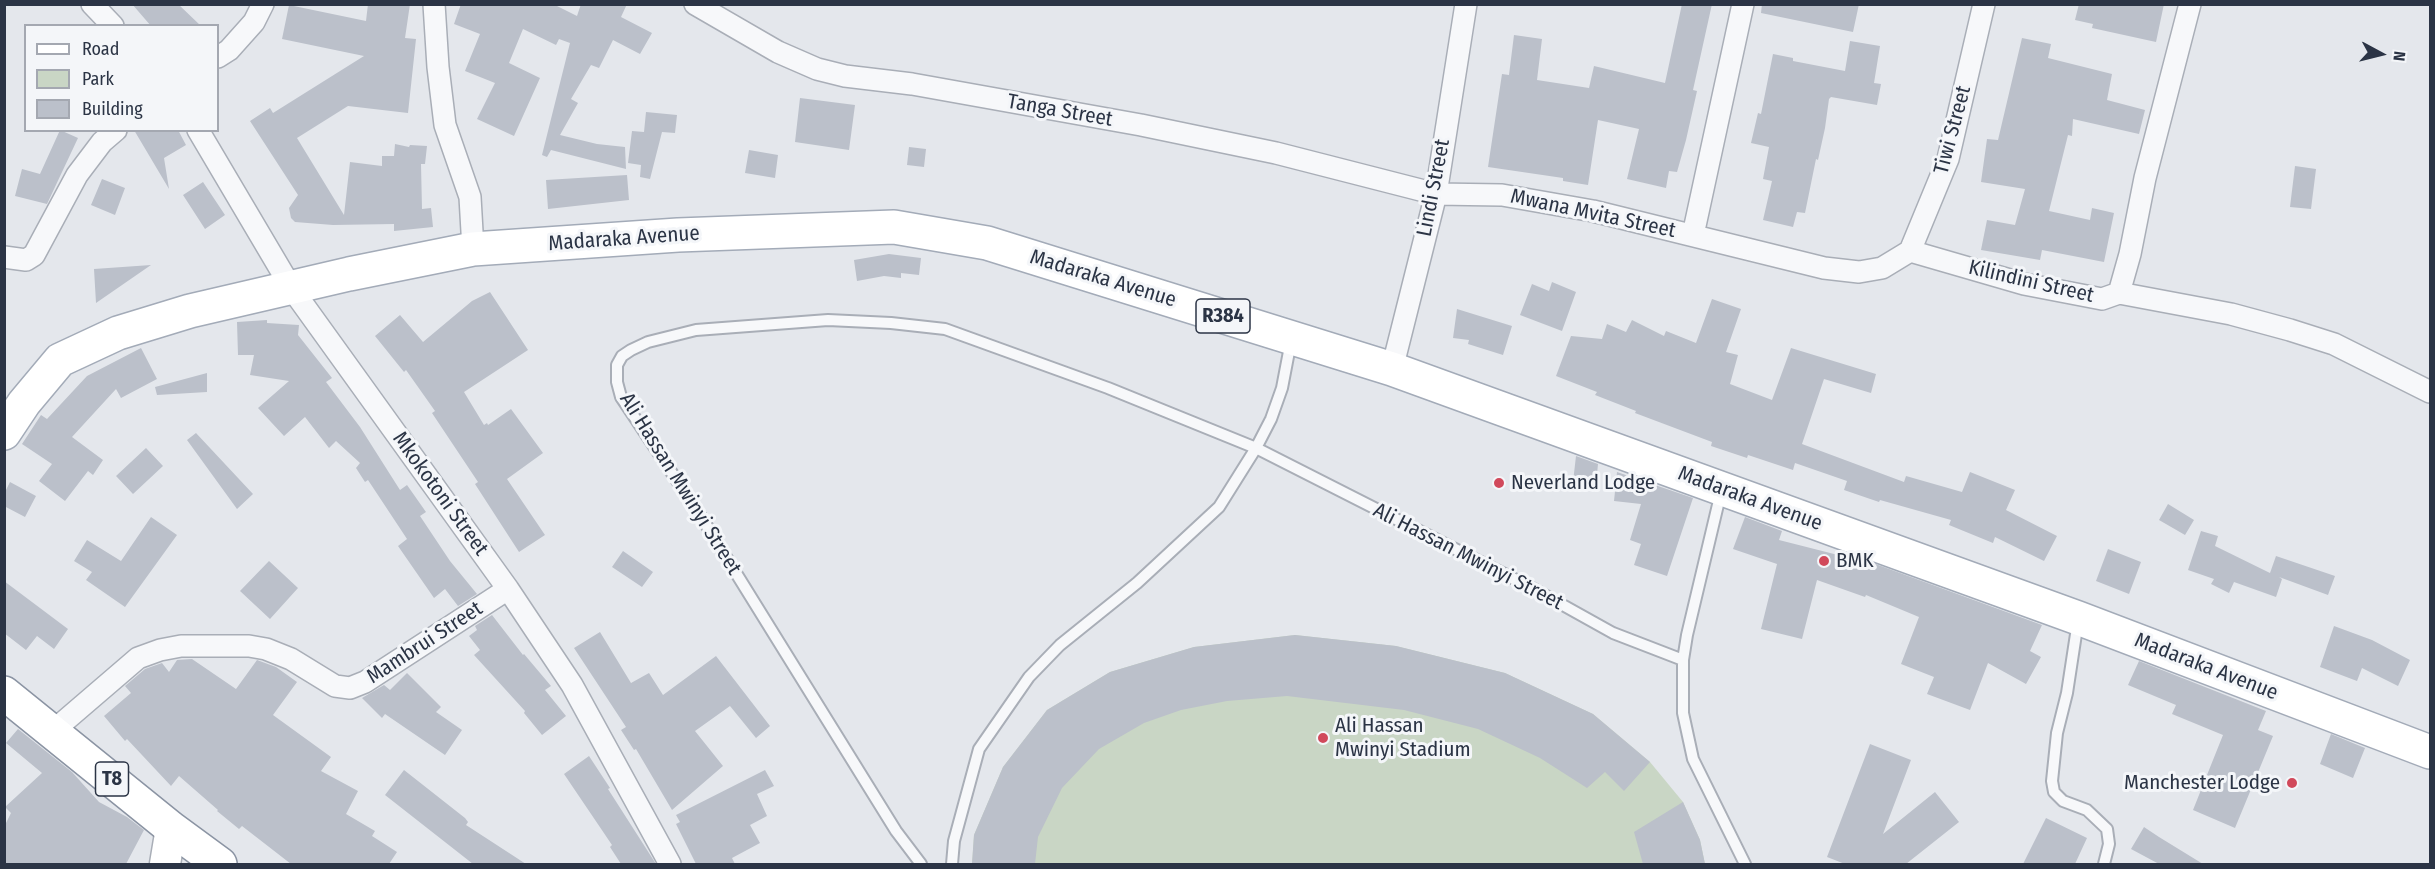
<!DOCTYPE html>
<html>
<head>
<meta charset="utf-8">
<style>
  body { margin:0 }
  #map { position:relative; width:2435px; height:869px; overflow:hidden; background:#e4e7ec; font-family:"Fira Sans Condensed",sans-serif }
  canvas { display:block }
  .frame { position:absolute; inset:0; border:6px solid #2b3445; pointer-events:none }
  .legend { position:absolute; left:24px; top:24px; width:195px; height:108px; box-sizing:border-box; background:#f4f6f9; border:2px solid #a4a8b1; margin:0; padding:8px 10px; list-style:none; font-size:18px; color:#2b3445 }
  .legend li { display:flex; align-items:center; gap:12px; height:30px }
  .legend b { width:30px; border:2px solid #a4a8b1 }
  .north { position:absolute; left:2351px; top:24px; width:60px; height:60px; -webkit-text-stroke:4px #f4f6f9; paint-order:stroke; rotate:97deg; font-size:16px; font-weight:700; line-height:24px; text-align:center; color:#2b3445 }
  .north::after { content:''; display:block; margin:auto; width:21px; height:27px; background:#2b3445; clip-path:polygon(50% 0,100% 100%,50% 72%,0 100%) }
</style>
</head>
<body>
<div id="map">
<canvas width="2435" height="869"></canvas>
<div class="frame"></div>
<ul class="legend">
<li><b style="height:8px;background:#fff"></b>Road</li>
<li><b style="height:16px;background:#c9d6c5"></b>Park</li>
<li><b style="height:16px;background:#bbc0ca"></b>Building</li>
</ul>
<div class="north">N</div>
</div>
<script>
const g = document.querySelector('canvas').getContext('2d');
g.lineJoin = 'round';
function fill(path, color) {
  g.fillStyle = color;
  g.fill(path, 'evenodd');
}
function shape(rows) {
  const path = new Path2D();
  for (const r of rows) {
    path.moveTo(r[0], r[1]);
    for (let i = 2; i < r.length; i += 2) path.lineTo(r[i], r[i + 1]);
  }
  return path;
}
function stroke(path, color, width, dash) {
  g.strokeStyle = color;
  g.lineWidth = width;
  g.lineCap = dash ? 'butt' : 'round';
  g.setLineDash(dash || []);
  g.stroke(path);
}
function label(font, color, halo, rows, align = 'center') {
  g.font = font + ' "Fira Sans Condensed",sans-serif';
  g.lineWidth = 6;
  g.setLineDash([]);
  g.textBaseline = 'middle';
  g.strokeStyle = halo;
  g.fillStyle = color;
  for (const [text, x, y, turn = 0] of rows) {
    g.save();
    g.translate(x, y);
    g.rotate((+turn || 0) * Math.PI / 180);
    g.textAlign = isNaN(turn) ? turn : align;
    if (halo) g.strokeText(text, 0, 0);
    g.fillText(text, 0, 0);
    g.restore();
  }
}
fill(shape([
  [1295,635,1396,646,1505,673,1593,714,1650,762,1683,802,1700,840,1705,864,972,864,974,835,1003,767,1047,710,1110,672,1194,647]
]), '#c9d6c5');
fill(shape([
  [132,4,178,4,201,26,151,26],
  [368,4,410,4,405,38,416,39,408,113,348,106,297,138,344,215,350,162,382,166,382,156,394,156,395,144,409,147,410,145,427,146,425,164,421,164,422,209,431,208,433,227,394,231,394,224,333,225,295,222,291,218,289,208,298,195,250,121,270,108,273,113,364,56,282,39,289,5,366,21],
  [461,4,553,4,577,16,581,4,627,4,621,17,652,33,640,54,613,40,599,68,591,65,571,99,578,103,560,135,597,144,625,147,626,169,551,150,547,157,542,155,570,43,559,39,556,45,523,29,509,63,540,78,514,136,477,119,495,83,465,71,480,34,454,24],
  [1682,4,1712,4,1693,90,1697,91,1686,140,1677,172,1669,171,1666,188,1627,179,1639,129,1598,120,1588,185,1563,181,1563,178,1488,167,1502,74,1509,75,1514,35,1542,39,1537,80,1589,88,1594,66,1665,83],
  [1762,4,1859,4,1853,32,1761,13],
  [2079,4,2164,4,2156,42,2092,28,2093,24,2075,20],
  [2022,38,2051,44,2048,58,2112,74,2107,100,2145,110,2139,134,2073,119,2072,136,2068,135,2049,211,2090,220,2092,208,2114,213,2104,262,2042,250,2040,260,1981,250,1987,220,2015,225,2025,189,1981,182,1987,139,1998,140],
  [1850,41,1880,46,1874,83,1881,84,1877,105,1831,97,1829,99,1825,128,1818,160,1816,159,1805,213,1797,212,1793,227,1763,220,1772,181,1763,179,1769,147,1751,143,1758,113,1761,114,1773,54,1793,58,1793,61,1845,71],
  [800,98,855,105,849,150,795,142],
  [646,112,677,115,675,133,662,132,650,179,640,177,641,165,628,163,632,131,644,132],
  [60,130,78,138,47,204,15,196,22,169,40,174],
  [134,130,178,130,186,145,164,158,169,189],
  [909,147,926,149,924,167,907,165],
  [749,150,778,155,775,178,745,173],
  [2295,166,2316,169,2311,209,2290,207],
  [627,175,629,200,548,209,546,180],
  [102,179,125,188,115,215,91,205],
  [203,182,225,215,205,229,183,195],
  [889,254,921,258,919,275,901,273,901,278,884,276,857,281,854,260],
  [151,265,96,303,94,269],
  [1552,282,1576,292,1562,331,1520,315,1532,284,1549,291],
  [490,292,528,350,464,392,484,425,487,423,488,425,511,409,543,453,507,479,545,535,519,552,475,484,478,482,432,413,435,411,406,370,404,372,375,336,400,315,423,342,472,301],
  [1712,299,1741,309,1726,352,1738,355,1730,384,1772,400,1791,348,1876,374,1871,393,1824,379,1802,444,1904,482,1906,476,1962,492,1970,472,2015,490,2006,510,2057,536,2044,561,1995,537,1993,543,1949,525,1951,520,1880,500,1879,502,1844,490,1847,481,1795,463,1793,470,1748,455,1747,458,1711,446,1712,442,1635,413,1636,411,1595,395,1597,392,1556,376,1571,336,1602,339,1607,324,1626,332,1632,320,1664,336,1666,331,1696,343],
  [1457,309,1512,326,1503,355,1468,344,1469,340,1453,338],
  [267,320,267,323,299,325,298,335,332,378,326,382,360,427,400,490,407,485,426,512,420,516,450,561,477,594,458,606,445,589,434,598,398,546,407,539,368,480,365,482,356,468,360,463,336,441,329,448,305,417,284,436,258,408,289,381,250,375,254,355,238,355,237,322],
  [141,348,157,379,121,398,116,389,72,437,103,460,93,475,88,471,65,501,39,481,52,464,22,444,41,415,47,419,87,376],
  [207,373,207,392,157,395,155,387],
  [196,433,253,494,237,509,187,440],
  [146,448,163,466,133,494,116,476],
  [1576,456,1598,464,1596,484,1573,482],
  [1617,472,1693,498,1667,576,1634,565,1641,544,1630,540,1641,504,1614,501],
  [10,482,36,496,25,517,4,506,4,494],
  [2168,504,2194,520,2185,535,2159,520],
  [151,517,177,535,125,607,86,580,92,572,74,561,87,540,121,561],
  [1745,517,1782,531,1779,540,1838,555,1840,551,2042,625,2030,651,2041,657,2026,684,1988,663,1970,710,1927,694,1934,677,1901,664,1919,617,1866,595,1865,597,1817,580,1802,639,1761,629,1777,564,1733,549],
  [2201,531,2218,536,2215,546,2270,573,2276,556,2335,576,2328,595,2279,577,2282,579,2276,597,2234,582,2229,593,2211,584,2214,579,2188,570],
  [2108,549,2141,562,2129,594,2096,581],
  [623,551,653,572,642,587,612,567],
  [269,561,298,588,270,619,240,591],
  [4,581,68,629,54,649,37,636,26,650,4,633],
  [492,615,523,655,524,654,551,686,545,690,566,716,542,735,524,713,525,711,474,655,480,650,469,636,477,630,475,626],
  [2334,626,2372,640,2410,660,2398,686,2362,668,2357,681,2320,667],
  [600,632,631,683,649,673,663,695,716,656,770,726,756,738,730,706,695,731,723,766,672,810,636,749,634,750,621,730,626,727,574,648],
  [1295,635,1396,646,1505,673,1593,714,1650,762,1624,791,1605,772,1587,788,1540,758,1478,729,1404,710,1287,696,1227,701,1181,710,1144,723,1099,749,1062,788,1038,837,1035,864,972,864,974,835,1003,767,1047,710,1110,672,1194,647],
  [192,659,236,689,257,660,276,667,297,682,273,715,331,757,321,771,358,791,346,814,375,831,372,836,397,852,389,864,291,864,242,826,239,829,217,811,218,810,179,776,171,786,127,739,125,741,104,716,131,693,125,686,145,669,162,663,169,672,177,660],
  [2139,661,2266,711,2258,730,2273,736,2235,828,2193,810,2223,735,2172,714,2176,705,2128,685],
  [407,673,441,707,436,712,462,730,445,755,385,714,382,718,362,698,384,685,390,690],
  [18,729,72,772,99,802,127,817,144,830,126,864,4,864,4,827,11,813,5,807,42,773,6,743],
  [2331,734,2365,748,2353,778,2320,764],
  [1870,744,1911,760,1883,834,1935,792,1959,822,1906,864,1845,864,1827,857],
  [589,756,610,788,608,789,656,864,621,864,610,847,612,845,564,774],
  [404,770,465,818,468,822,466,825,526,864,473,864,385,795],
  [765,770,774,786,757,794,767,816,750,825,760,843,732,858,735,864,696,864,676,824,680,822,676,815],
  [1683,802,1700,840,1705,864,1643,864,1634,832],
  [2046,818,2087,838,2075,864,2023,864],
  [2144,827,2159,837,2203,864,2159,864,2131,849]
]), '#bbc0ca');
const lane = shape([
  [1721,492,1687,635,1683,660,1683,713,1693,759,1745,864],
  [2078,621,2067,693,2057,733,2052,781,2054,792,2063,801,2087,810,2107,829,2109,844,2104,864],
  [921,864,896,831,700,515,621,397,617,382,617,365,622,356,631,350,648,342,696,330,828,320,891,323,945,329,1108,388,1256,448,1534,589,1613,633,1683,660],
  [952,864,954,841,979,749,1029,677,1060,645,1137,583,1219,507,1256,448,1271,419,1282,388,1291,341]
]);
const street = shape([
  [92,4,113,26],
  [434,4,438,67,445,125,470,197,473,249],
  [695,4,778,52,817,69,845,76,912,84,1141,125,1276,153,1436,194,1502,195,1593,211,1824,268,1859,272,1882,268,1910,251,2024,284,2102,299,2119,293,2130,254,2145,178,2190,4],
  [218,57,229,50,254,22,263,4],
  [198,130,292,289,508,589,572,685,670,864],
  [1693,235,1743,4],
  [1910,251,1948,159,1984,4],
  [4,257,26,260,34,255,77,175,102,142,116,130],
  [2119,293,2231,314,2290,330,2334,344,2430,392],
  [1392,369,1436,194,1466,4],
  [53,731,138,658,160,650,181,646,249,646,266,649,291,659,335,686,350,688,365,682,508,589]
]);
const secondary = shape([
  [165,864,171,828]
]);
const primary = shape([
  [4,433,24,403,60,360,118,333,190,311,349,274,473,249,678,235,894,227,987,243,1392,369,2078,618,2430,752]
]);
const highway = shape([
  [4,693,171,828,220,864]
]);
stroke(lane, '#a9aeb7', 14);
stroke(street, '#a9aeb7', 24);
stroke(secondary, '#a9aeb7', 33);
stroke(primary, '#a3abb8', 36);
stroke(highway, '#8b94a3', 36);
stroke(lane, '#f7f8fa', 10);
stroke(street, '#f7f8fa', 21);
stroke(secondary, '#fff', 30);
stroke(primary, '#fff', 33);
stroke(highway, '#fff', 33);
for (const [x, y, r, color] of [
  [1499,483,6,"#d1495b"],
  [1824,561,6,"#d1495b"],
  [1323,738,6,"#d1495b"],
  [2292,783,6,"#d1495b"]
]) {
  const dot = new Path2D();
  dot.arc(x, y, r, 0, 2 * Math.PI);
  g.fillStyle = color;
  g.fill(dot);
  stroke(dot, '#f4f6f9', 2);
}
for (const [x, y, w] of [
  [1223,316,54],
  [112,779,33]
]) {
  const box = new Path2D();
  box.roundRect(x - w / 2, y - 17, w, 34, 4.5);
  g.fillStyle = '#f4f6f9';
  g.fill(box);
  stroke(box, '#2b3445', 1.5);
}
label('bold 20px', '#2b3445', null, [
  ["R384",1223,316],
  ["T8",112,779]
]);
label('21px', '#2b3445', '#f4f6f9', [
  ["Tanga Street",1060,111,10],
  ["Tiwi Street",1953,130,-75],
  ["Lindi Street",1434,188,-79],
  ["Mwana Mvita Street",1593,214,12],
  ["Madaraka Avenue",624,239,-4],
  ["Madaraka Avenue",1103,279,17],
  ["Kilindini Street",2031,282,13],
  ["Ali Hassan Mwinyi Street",680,484,58],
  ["Mkokotoni Street",440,494,54],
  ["Madaraka Avenue",1750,499,20],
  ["Ali Hassan Mwinyi Street",1468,557,27],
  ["Mambrui Street",425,643,-33],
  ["Madaraka Avenue",2206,667,21]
]);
label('21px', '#2b3445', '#f4f6f9', [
  ["Neverland Lodge",1511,483],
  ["BMK",1836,561],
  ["Ali Hassan",1335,726],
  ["Mwinyi Stadium",1335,750],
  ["Manchester Lodge",2280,783,"right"]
], 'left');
</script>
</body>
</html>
